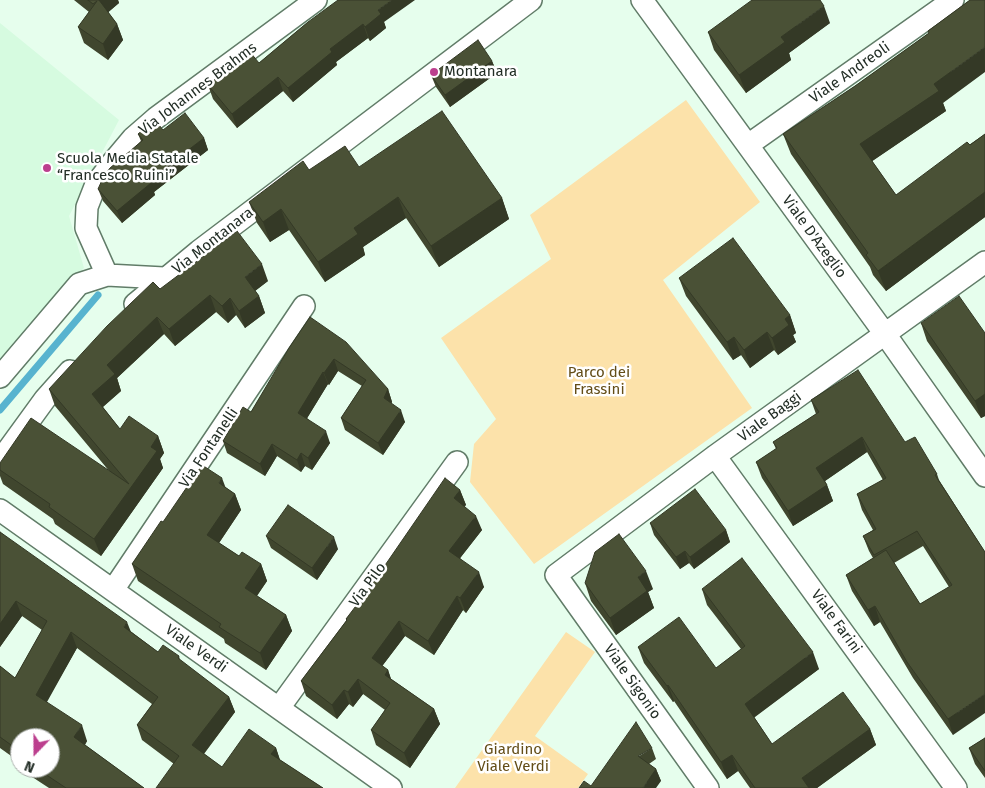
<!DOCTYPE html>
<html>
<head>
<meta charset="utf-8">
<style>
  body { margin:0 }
  #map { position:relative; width:985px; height:788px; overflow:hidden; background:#e6feed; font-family:"Fira Sans",sans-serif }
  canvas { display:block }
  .north { position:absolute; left:10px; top:728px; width:50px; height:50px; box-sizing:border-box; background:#fff; border:1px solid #a7aba8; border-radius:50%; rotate:202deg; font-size:14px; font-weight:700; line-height:20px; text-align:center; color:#232e26 }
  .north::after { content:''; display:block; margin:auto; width:18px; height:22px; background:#bc3f8e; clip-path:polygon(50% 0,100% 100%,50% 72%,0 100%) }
</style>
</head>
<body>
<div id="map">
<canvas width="985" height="788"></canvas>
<div class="north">N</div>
</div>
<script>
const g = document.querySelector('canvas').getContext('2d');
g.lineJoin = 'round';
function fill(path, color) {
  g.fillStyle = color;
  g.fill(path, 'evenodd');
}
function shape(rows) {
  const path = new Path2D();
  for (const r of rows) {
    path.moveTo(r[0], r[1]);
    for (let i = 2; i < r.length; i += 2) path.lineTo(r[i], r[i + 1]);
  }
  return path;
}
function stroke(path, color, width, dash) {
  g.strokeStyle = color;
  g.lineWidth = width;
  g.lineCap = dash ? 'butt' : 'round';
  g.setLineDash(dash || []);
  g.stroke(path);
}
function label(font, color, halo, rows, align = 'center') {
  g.font = font + ' "Fira Sans",sans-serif';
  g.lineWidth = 5;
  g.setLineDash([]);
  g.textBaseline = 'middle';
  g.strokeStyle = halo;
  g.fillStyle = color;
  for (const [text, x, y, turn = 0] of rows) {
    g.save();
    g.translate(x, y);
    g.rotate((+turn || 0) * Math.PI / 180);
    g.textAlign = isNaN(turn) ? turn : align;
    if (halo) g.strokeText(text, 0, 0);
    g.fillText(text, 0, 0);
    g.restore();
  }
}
fill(shape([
  [0,23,119,120,69,216,84,268,0,361]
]), '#d6fbe0');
fill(shape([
  [686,100,760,202,663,280,752,408,534,564,470,482,474,444,496,419,441,338,551,259,530,215],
  [566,632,595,652,535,736,588,774,578,788,455,788]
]), '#fce2aa');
stroke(shape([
  [0,410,98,295]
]), '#57b3cf', 7);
const street = shape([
  [642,0,885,334,985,476],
  [748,145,953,0],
  [107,275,86,228,87,207,96,184,112,163,133,138,156,118,316,0],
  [135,304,199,251,531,0],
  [0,377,79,284,107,275,164,278],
  [715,456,956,788],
  [0,461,45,399,70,371],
  [0,510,391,788],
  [113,590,304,306],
  [279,708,457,462],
  [708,788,556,575,715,456,985,262]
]);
stroke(street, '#617c68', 24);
stroke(street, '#fff', 21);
fill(shape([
  [74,0,118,0,119,3,108,12,117,24,123,40,108,60,84,43,78,27,89,12],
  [970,0,943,103,946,111,872,161,896,195,985,134,985,217,886,291,873,275,870,267,791,154,783,134,855,86,929,33,928,31],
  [308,22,384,22,386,28,370,41,368,38,336,62,337,65,293,102,283,91,237,128,213,99,208,85,217,78,215,73,235,63,259,63],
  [830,23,789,53,791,60,746,93,714,50,708,32],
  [492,61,497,73,450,107,436,87,431,75],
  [163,130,204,138,208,150,154,192,155,195,122,223,103,201,98,189,141,141,138,134],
  [359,167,502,198,509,219,439,267,406,218,363,247,365,255,325,282,289,230,270,242,257,223,249,202,309,170],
  [679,278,790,315,796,333,793,335,796,342,778,355,774,350,750,368,741,355,733,360,686,296],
  [268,281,255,291,259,296,265,313,245,328,236,315,228,323,216,312,175,346,164,334,117,378,121,391,103,407,120,429,158,436,164,453,160,459,163,468,101,556,55,524,53,519,3,484,0,476,0,463,110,472,55,406,49,389,160,289],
  [310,317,388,389,392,402,391,403,405,422,383,455,345,430,341,418,362,386,338,371,329,385,328,384,307,418,330,443,312,470,305,466,301,472,277,456,265,476,227,453,223,441,251,412],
  [921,323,985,333,985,416,981,418,927,341],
  [811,400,905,442,937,474,939,480,985,552,953,735,913,678,880,622,874,626,852,591,846,575,873,558,869,551,863,536,873,530,862,510,857,494,883,480,867,452,825,481,827,485,833,501,793,526,762,478,756,462,776,449,773,442,816,414],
  [923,546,949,587,920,604,894,563],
  [225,487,235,494,241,510,219,543,239,556,261,564,267,581,257,596,286,615,292,631,266,670,225,643,224,639,138,581,132,564,163,522],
  [460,490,466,505,464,506,482,530,460,558,484,587,466,613,463,610,434,655,405,636,382,666,388,670,391,679,434,709,440,724,410,768,376,745,371,730,385,710,363,694,353,707,349,704,337,719,306,696,301,681,346,621,346,619],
  [650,523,726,530,730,542,694,569,689,563,680,569,654,535],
  [0,532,158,652,179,656,180,660,229,697,235,712,204,754,222,767,276,748,280,760,323,788,174,764,142,740,137,725,152,704,77,648,46,702,87,741,85,745,144,788,49,788,17,767,14,758,0,748,0,666,15,678,42,630,22,616,0,647],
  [20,738,50,768,20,768],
  [266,536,338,549,317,580,271,548],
  [585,583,653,589,648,592,654,608,616,635,591,601],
  [702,589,819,669,754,717,772,744,870,729,876,745,817,788,750,788,738,771,727,779,674,701,673,702,644,663,638,647,716,668,741,649,707,605],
  [985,738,985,778,975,764,969,748],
  [652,748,656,759,649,764,656,769,661,781,591,786]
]), '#40462e');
fill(shape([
  [98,0,118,0,119,3,104,16],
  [392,0,415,0,384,22,386,28,370,41,365,27,378,10],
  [824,6,830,23,789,53,791,60,746,93,739,75,781,37],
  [117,24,123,40,108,60,103,44],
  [363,24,368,38,336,62,337,65,293,102,288,88,330,49],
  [985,47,985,72,943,103,946,111,868,164,860,144,934,84],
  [492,61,497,73,450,107,445,95],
  [278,77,283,91,237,128,232,114],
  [204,138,208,150,154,192,155,195,122,223,117,211,149,180],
  [985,192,985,217,886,291,878,271],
  [398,197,406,218,363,247,365,255,325,282,318,262,354,228],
  [502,198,509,219,439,267,431,246],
  [281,209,289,230,270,242,263,222],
  [262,264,268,281,251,294,245,277],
  [210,295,216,312,175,346,169,329],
  [259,296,265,313,245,328,239,311],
  [230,298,236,315,228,323,222,306],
  [790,315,796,333,793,335,796,342,778,355,772,338,785,319],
  [157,317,164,334,117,378,121,391,98,411,92,394,107,365],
  [767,332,774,350,750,368,744,350],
  [734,337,741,355,733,360,727,342],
  [334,359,338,371,329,385,324,373],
  [323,372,328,384,303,425,298,413],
  [388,389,392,402,389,410,384,398],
  [985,394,985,416,981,418,975,401],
  [401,410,405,422,383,455,378,443],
  [326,431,330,443,312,470,308,458],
  [158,436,164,453,160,459,163,468,101,556,94,539,151,447],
  [862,437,867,452,822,483,816,468],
  [272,444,277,456,265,476,260,464],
  [301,453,305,466,301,472,297,460],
  [222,478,228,494,219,483],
  [827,485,833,501,793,526,788,511],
  [460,490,466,505,459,513,454,498],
  [235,494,241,510,213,552,207,535],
  [476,516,482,530,454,566,449,551],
  [726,530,730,542,694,569,690,557],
  [334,537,338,549,317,580,312,568],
  [685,551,689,563,680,569,676,557],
  [261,564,267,581,251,604,245,588],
  [646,571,653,589,648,592,654,608,616,635,610,618,638,577],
  [479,572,484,587,466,613,460,598],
  [457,596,463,610,434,655,428,641],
  [16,601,22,616,0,647,0,624],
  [875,606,880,622,874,626,868,610],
  [286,615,292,631,266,670,260,653],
  [399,621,405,636,377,673,372,658],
  [127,622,133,637,124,627],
  [71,632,77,648,42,711,36,695],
  [813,652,819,669,751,720,745,704],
  [388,670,393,685,385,675],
  [358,679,363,694,353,707,348,692],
  [668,685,674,701,673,702,667,686],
  [344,690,349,704,337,719,332,705],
  [985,694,985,713,953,735,948,719],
  [229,697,235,712,198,761,192,745],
  [434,709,440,724,410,768,404,753],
  [82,725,87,741,80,752,74,737],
  [870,729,876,745,817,788,806,788,802,778],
  [276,748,281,763,271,754],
  [732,755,738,771,727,779,721,762],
  [656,769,661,781,656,788,643,788]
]), '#343926');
const building = shape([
  [88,0,99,0,117,24,103,44,78,27,97,1,93,4,88,0],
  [338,0,392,0,378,10,381,14,365,27,363,24,330,49,332,52,288,88,278,77,232,114,208,85,218,77,215,73,232,60,235,63,250,52,259,63,308,22,338,0],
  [752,0,820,0,824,6,781,37,785,42,739,75,708,32,752,0],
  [970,0,985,0,985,47,934,84,939,91,860,144,896,195,967,142,970,145,985,134,985,192,878,271,866,255,868,253,783,134,855,86,929,33,928,31,970,0],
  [478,40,492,61,445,95,431,75,478,40],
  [442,111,502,198,431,246,398,197,354,228,358,234,318,262,281,209,263,222,249,202,303,161,309,170,345,146,359,167,442,111],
  [185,113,204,138,149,180,151,183,117,211,98,189,103,178,110,168,143,140,138,134,155,120,163,130,185,113],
  [237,231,262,264,245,277,259,296,239,311,230,298,222,306,210,295,169,329,157,317,107,365,115,374,92,394,120,429,129,416,158,436,151,447,157,451,94,539,49,507,50,504,0,470,0,463,31,418,129,484,49,389,107,326,153,282,160,289,237,231],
  [733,238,790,315,785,319,789,325,772,338,767,332,744,350,734,337,727,342,679,278,733,238],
  [959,296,985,333,985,394,975,401,921,323,959,296],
  [310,317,346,342,388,389,384,398,401,410,378,443,341,418,366,380,334,359,324,373,323,372,298,413,326,431,308,458,301,453,297,460,272,444,260,464,223,441,243,407,251,412,289,348,310,317],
  [858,370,905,442,915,437,937,474,935,475,985,552,985,694,948,719,907,662,875,606,868,610,846,575,886,550,920,604,952,585,917,531,874,555,863,536,876,529,857,494,886,478,862,437,816,468,827,485,788,511,756,462,777,448,773,442,819,412,811,400,858,370],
  [202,465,222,478,219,483,235,494,207,535,239,556,242,552,261,564,245,588,286,615,260,653,219,627,221,624,132,564,161,521,163,522,202,465],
  [445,478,460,490,454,498,476,516,449,551,479,572,460,598,457,596,428,641,399,621,372,658,388,670,385,675,434,709,404,753,371,730,390,703,358,679,348,692,344,690,332,705,301,681,347,620,346,619,368,590,445,478],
  [695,489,726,530,690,557,685,551,676,557,650,523,695,489],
  [288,505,334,537,312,568,266,536,288,505],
  [0,532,127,622,124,627,158,652,163,645,179,656,178,658,229,697,192,745,222,767,249,729,276,748,271,754,323,788,156,788,179,756,137,725,158,697,71,632,36,695,82,725,74,737,144,788,66,788,36,768,50,768,50,738,20,738,20,757,11,751,14,747,0,737,0,666,15,678,47,621,16,601,0,624,0,532],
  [619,534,646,571,638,577,647,591,610,618,585,583,595,552,619,534],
  [742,558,813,652,745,704,772,744,843,692,870,729,802,778,809,788,755,788,732,755,721,762,668,685,667,686,638,647,679,617,716,668,745,646,702,589,742,558],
  [636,722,652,748,638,756,656,769,643,788,579,788,584,781,591,786,636,722],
  [985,738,985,771,969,748,985,738]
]);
fill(building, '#4a5136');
stroke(building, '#343926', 1);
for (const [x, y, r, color] of [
  [434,72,5,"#bc3f8e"],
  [47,168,5,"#bc3f8e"]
]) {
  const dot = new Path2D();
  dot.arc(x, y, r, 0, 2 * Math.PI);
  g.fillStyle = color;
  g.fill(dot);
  stroke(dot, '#fff', 2);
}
label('15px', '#232e26', '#fff', [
  ["Montanara",444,72],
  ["Scuola Media Statale",57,159],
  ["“Francesco Ruini”",57,176]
], 'left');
label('15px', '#232e26', '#fff', [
  ["Viale Andreoli",850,73,-35],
  ["Via Johannes Brahms",198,89,-37],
  ["Viale D'Azeglio",814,237,54],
  ["Via Montanara",213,241,-38],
  ["Viale Baggi",770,417,-36],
  ["Via Fontanelli",209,448,-56],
  ["Via Pilo",368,585,-54],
  ["Viale Farini",836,622,54],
  ["Viale Verdi",196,649,35],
  ["Viale Sigonio",632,682,55]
]);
label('15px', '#634d17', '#fff', [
  ["Parco dei",599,373],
  ["Frassini",599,390],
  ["Giardino",513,750],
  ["Viale Verdi",513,767]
]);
</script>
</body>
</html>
